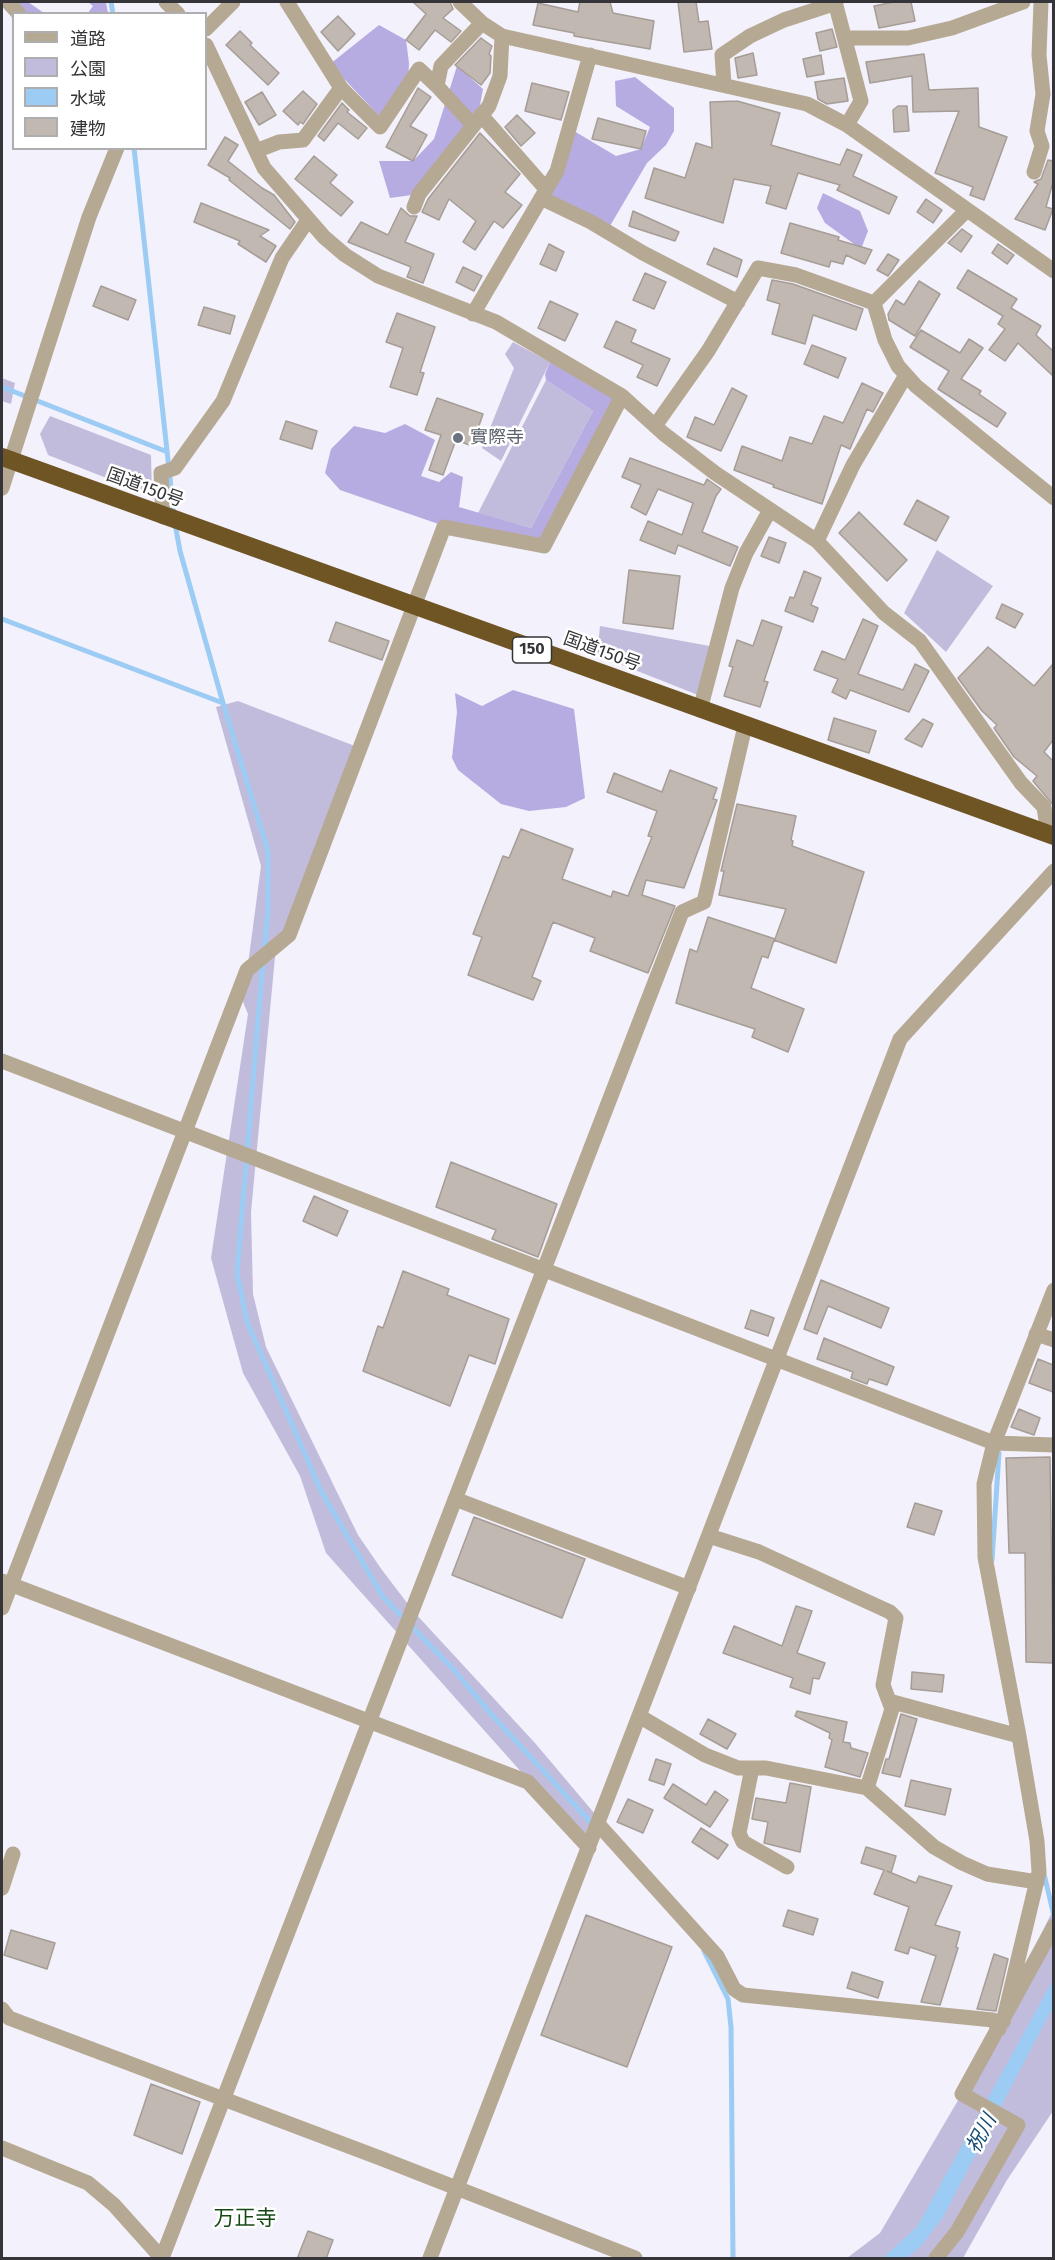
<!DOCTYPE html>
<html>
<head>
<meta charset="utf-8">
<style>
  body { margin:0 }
  #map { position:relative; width:1055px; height:2260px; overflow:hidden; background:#f3f1fc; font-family:"Fira Sans","Noto Sans JP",sans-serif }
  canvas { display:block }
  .frame { position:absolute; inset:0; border:3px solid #353539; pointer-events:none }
  .legend { position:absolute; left:12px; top:12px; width:195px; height:138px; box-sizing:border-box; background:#fff; border:2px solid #aeaeb0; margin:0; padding:8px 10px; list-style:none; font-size:18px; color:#353539 }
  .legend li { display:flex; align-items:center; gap:12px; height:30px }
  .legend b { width:30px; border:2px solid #aeaeb0 }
</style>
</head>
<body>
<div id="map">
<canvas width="1055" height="2260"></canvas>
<div class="frame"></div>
<ul class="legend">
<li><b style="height:8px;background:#b6a993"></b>道路</li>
<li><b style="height:16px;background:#c2bcdc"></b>公園</li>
<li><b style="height:16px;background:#9cccf3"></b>水域</li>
<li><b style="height:16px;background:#c1b8b1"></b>建物</li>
</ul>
</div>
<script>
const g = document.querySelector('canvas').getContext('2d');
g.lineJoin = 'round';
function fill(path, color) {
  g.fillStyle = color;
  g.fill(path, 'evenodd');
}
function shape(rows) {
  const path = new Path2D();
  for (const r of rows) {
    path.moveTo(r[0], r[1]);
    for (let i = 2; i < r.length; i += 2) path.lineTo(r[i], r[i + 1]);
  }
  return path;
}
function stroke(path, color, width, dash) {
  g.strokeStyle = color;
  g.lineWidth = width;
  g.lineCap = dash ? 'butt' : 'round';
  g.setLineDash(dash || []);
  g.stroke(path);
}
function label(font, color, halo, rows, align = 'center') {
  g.font = font + ' "Fira Sans","Noto Sans JP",sans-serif';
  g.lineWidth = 5;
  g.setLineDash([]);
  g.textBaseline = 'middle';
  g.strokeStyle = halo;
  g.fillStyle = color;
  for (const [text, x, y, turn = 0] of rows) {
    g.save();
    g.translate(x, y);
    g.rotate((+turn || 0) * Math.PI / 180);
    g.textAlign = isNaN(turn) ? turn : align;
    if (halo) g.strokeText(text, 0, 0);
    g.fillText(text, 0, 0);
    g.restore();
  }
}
fill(shape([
  [513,342,550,362,501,461,482,448,514,368,505,354],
  [2,378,15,383,11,404,2,401],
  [546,380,593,411,531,528,478,513],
  [50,416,151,455,152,496,48,455,40,434],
  [937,550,993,586,946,652,904,613],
  [600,626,715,647,703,697,597,655],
  [238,701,360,748,275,957,251,1212,253,1294,266,1347,358,1535,382,1570,414,1612,535,1743,600,1820,589,1848,326,1553,300,1476,243,1373,211,1258,248,1014,243,1002,261,866,216,707],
  [1053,1910,1053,2111,1007,2180,963,2258,847,2258,880,2233,970,2080]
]), '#c2bcdc');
fill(shape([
  [18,2,28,2,44,13,19,13,14,8],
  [88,2,106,2,108,13,88,13,93,6],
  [379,25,406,40,409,63,408,86,384,121,330,64],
  [457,66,483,89,477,121,419,194,390,198,379,161,413,161,434,139],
  [635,77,674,108,674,131,666,145,647,163,607,231,544,193,569,128,616,156,641,149,650,127,616,106,615,81],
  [823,193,860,211,868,231,861,249,825,223,817,208],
  [550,362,618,393,544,546,453,529,340,490,325,473,331,449,354,426,385,433,405,424,435,440,421,476,439,482,451,472,463,477,459,507,531,528,593,411,546,380,545,374],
  [513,690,574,709,585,798,566,807,529,811,501,804,458,770,452,758,457,712,455,693,482,706]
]), '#b7ace1');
fill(shape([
  [1053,1980,1053,2007,943,2217,921,2246,907,2258,883,2258,917,2227]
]), '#9cccf3');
stroke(shape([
  [111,2,113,14],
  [134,148,174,515],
  [2,387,165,451],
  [175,524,180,551,223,703,268,851,268,912,264,951],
  [2,619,223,703],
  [263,961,237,1273,247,1322,322,1493,383,1597,455,1671,491,1714,595,1827],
  [992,1560,999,1453],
  [1044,1874,1054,1916],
  [704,1951,728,1999,731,2027,733,2258]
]), '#9cccf3', 5);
const building = shape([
  [413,2,450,2,453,9,443,18,461,31,451,42,435,30,419,50,406,40,426,14,413,2],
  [580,2,610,2,613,13,654,21,650,49,574,36,574,33,533,25,538,3,578,12,580,2],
  [678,2,696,2,699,22,708,21,712,49,684,52,678,2],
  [894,2,911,2,915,21,879,28,874,6,894,2],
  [338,16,355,34,338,51,321,32,338,16],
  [832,29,837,47,820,51,816,33,832,29],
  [240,31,252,43,250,45,279,73,268,85,226,45,240,31],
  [481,38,492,46,489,54,491,56,490,73,481,85,455,65,481,38],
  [753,53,757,75,738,78,735,58,753,53],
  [924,54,929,90,978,88,979,127,1007,137,984,200,970,195,973,187,935,173,959,111,913,112,912,76,870,83,866,62,924,54],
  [821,55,824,74,807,77,803,59,821,55],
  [844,78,848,101,827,104,818,99,815,82,844,78],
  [532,83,569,92,561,120,525,111,532,83],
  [418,88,431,97,410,126,427,135,413,161,386,147,418,88],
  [303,91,317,104,303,124,300,122,298,125,283,111,303,91],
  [262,92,276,115,259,125,245,102,262,92],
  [737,101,780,113,771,145,840,165,847,149,862,155,853,176,897,197,889,214,837,190,840,185,798,173,786,209,766,203,771,186,734,179,723,223,645,198,654,168,685,178,696,143,712,148,710,102,737,101],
  [342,103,349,110,347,112,367,128,358,139,338,123,324,141,318,136,342,103],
  [898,106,907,106,909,131,894,132,893,110,898,106],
  [517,115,535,133,521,146,505,127,517,115],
  [598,118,646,131,641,149,592,139,598,118],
  [480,133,520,174,505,192,522,205,503,228,494,221,475,250,463,242,476,221,449,199,439,220,422,212,428,199,480,133],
  [225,137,238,145,228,161,262,188,274,195,295,222,290,229,229,180,230,178,208,165,225,137],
  [314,156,337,175,330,183,353,202,341,216,295,179,314,156],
  [1048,160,1053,161,1053,182,1046,207,1053,209,1045,230,1015,219,1038,184,1034,182,1041,179,1048,160],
  [926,199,942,210,933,223,917,212,926,199],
  [201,203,269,230,260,236,276,246,266,262,238,244,240,241,194,222,201,203],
  [401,208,410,216,417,216,405,242,434,254,423,283,407,277,411,267,348,242,361,222,388,235,401,208],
  [633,211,679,232,675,241,629,226,633,211],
  [790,223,839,237,838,240,872,250,865,264,846,255,843,264,831,261,829,267,781,253,790,223],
  [962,229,972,236,961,252,948,243,962,229],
  [549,244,564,252,556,271,540,264,549,244],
  [998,244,1014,255,1007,264,992,253,998,244],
  [714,248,742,260,737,277,707,264,714,248],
  [888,254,899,260,888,276,877,270,888,254],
  [463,267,482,276,474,291,456,282,463,267],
  [968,270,1017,299,1011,308,1041,326,1036,335,1053,351,1053,376,1018,343,1005,361,989,350,1005,329,998,324,1003,316,957,288,968,270],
  [645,273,666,282,654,309,633,300,645,273],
  [772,280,793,284,863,309,856,330,813,315,805,344,772,334,780,304,767,300,772,280],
  [919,281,940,294,915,336,889,320,888,314,896,300,904,305,919,281],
  [101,286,136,300,128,320,93,306,101,286],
  [550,301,578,314,565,341,538,328,550,301],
  [204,307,235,316,230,334,198,325,204,307],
  [397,313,435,327,420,372,424,373,417,395,390,387,403,348,386,342,397,313],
  [616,321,636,330,631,342,670,359,657,386,637,377,643,365,604,347,616,321],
  [921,330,960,353,969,339,983,348,961,379,981,391,979,394,1006,413,997,427,938,389,949,371,910,347,921,330],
  [812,345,846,358,838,378,804,364,812,345],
  [862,383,883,393,873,412,867,409,850,449,841,445,822,504,773,487,774,485,734,470,742,446,782,461,790,437,812,444,824,416,843,423,862,383],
  [732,388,747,396,721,451,687,437,695,417,714,425,732,388],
  [437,398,483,414,472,446,456,440,443,475,429,470,441,435,425,430,437,398],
  [286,421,317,431,312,449,280,439,286,421],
  [630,458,704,485,707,479,721,489,716,496,702,532,738,547,730,566,678,545,675,554,640,540,648,521,682,535,693,503,658,489,646,515,631,507,641,485,622,477,630,458],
  [917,500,949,517,936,541,904,524,917,500],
  [859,512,907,560,887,581,839,533,859,512],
  [769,537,786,543,779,563,761,556,769,537],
  [629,570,680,576,673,629,623,623,629,570],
  [804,571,821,578,811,605,818,608,813,622,785,611,790,597,794,598,804,571],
  [1002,604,1023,614,1015,628,996,618,1002,604],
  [863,619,878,626,858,674,903,690,915,664,929,671,909,712,850,690,846,699,832,692,838,679,814,670,822,651,845,660,863,619],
  [762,620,782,627,764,681,768,682,760,707,724,696,733,667,729,666,737,640,753,646,762,620],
  [336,622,389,641,382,660,329,641,336,622],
  [988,647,1034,686,1053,664,1053,740,1044,752,1053,761,1053,805,1033,781,1037,776,1014,757,994,728,997,725,982,711,958,678,988,647],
  [834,718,876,731,869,753,828,740,834,718],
  [923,719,933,724,922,747,905,739,923,719],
  [670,770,717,788,713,799,717,800,684,888,646,880,642,895,675,906,648,973,590,951,595,938,553,922,532,977,541,981,533,1000,468,975,482,937,473,934,503,856,509,858,521,829,573,849,562,879,611,897,613,891,628,896,652,837,648,836,657,811,607,792,614,773,662,792,670,770],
  [737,804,796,816,791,840,793,841,792,846,864,872,836,963,774,940,768,958,762,956,751,988,804,1009,788,1052,752,1037,755,1029,676,1003,690,949,697,952,708,917,775,939,786,909,719,895,724,871,721,871,737,804],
  [451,1162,557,1204,538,1257,492,1239,496,1230,436,1207,451,1162],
  [314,1196,348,1211,337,1236,303,1221,314,1196],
  [403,1271,449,1289,447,1295,509,1319,495,1364,469,1355,450,1406,363,1371,378,1326,383,1328,403,1271],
  [821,1280,889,1308,881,1328,828,1306,817,1334,804,1329,821,1280],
  [751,1310,774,1318,768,1336,745,1328,751,1310],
  [824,1338,894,1367,887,1385,869,1379,867,1384,851,1378,853,1372,817,1359,824,1338],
  [1038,1359,1053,1365,1053,1392,1029,1383,1038,1359],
  [1019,1409,1040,1418,1034,1435,1011,1427,1019,1409],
  [1050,1457,1053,1663,1026,1662,1025,1553,1009,1553,1006,1458,1050,1457],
  [915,1503,942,1511,934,1535,907,1527,915,1503],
  [474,1517,585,1559,562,1618,452,1575,474,1517],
  [796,1606,812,1611,797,1653,825,1663,819,1679,813,1678,810,1694,790,1687,793,1678,723,1653,734,1626,782,1646,796,1606],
  [912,1672,944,1675,942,1692,911,1689,912,1672],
  [797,1711,847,1722,843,1742,850,1743,851,1748,868,1753,860,1777,825,1767,832,1740,829,1738,830,1733,795,1716,797,1711],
  [901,1714,917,1719,900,1777,882,1773,886,1759,889,1759,901,1714],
  [708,1719,736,1734,727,1749,700,1734,708,1719],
  [656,1759,671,1764,664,1785,649,1780,656,1759],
  [911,1780,951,1789,945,1815,905,1806,911,1780],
  [790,1783,811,1787,800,1852,764,1843,768,1822,752,1819,756,1798,786,1803,790,1783],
  [673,1784,706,1805,715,1791,728,1800,710,1827,664,1798,673,1784],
  [628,1799,653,1810,643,1833,617,1822,628,1799],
  [701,1828,728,1845,718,1859,692,1842,701,1828],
  [866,1847,896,1856,891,1873,887,1871,916,1883,919,1876,952,1886,935,1925,960,1932,956,1947,958,1948,940,2005,921,2002,936,1956,910,1947,908,1954,895,1950,909,1907,874,1894,884,1870,861,1863,866,1847],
  [788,1910,818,1919,813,1935,783,1926,788,1910],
  [586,1915,672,1947,627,2067,541,2035,586,1915],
  [11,1930,55,1943,47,1969,4,1955,11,1930],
  [994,1954,1008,1959,996,2011,977,2009,994,1954],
  [852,1972,883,1982,878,1998,847,1988,852,1972],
  [151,2084,200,2102,182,2154,134,2135,151,2084],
  [308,2231,333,2240,326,2259,297,2259,308,2231]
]);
fill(building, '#c1b8b1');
stroke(building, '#a59d96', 1.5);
stroke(shape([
  [8,2,19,14],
  [166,2,178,14],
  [287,2,341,88,380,127,419,69,437,86],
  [460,2,482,23,502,36,807,104,847,125,1054,271],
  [835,2,861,101,847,125],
  [206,29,233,2],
  [846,38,908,38,952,28,1023,2],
  [206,45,264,168,324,237,345,255,378,276,496,322,622,396,664,434,715,473,817,541,884,613,920,641,1021,783,1044,807,1048,834],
  [724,85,722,55,750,36,784,20,836,3],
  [481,115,546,189],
  [473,125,437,86,441,66,482,23],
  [256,151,279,142,303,140,341,88],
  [1034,172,1042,146,1037,131,1043,94,1039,55,1041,2],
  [541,198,591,222,643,253,738,302],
  [414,207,419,194,489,106,500,76,502,36],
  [874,303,967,210],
  [473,314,557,171,590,55],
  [655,426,708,351,758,268,796,275,874,303,885,340,898,366,916,386,1054,498],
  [2,488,89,217,117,148],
  [163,517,161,473,175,468,223,401,282,258,308,220],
  [817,541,853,465,906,375],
  [700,710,732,588,746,553,770,510],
  [2,1061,994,1443,1054,1445],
  [1036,1334,1054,1340],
  [455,1499,689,1588],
  [709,1536,759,1552,890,1612,896,1618,883,1685,892,1709,867,1788],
  [2,1581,528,1782,589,1848],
  [2,1608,247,970,289,935,444,527,544,546,622,396],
  [889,1701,1019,1736],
  [639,1716,705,1755,738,1768,766,1768,867,1788,934,1847,962,1863,987,1874,1037,1882],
  [752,1768,739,1833,743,1842,787,1867],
  [598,1824,717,1956,734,1989,743,1995,993,2020,999,2029],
  [2,1888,13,1854],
  [2,2009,9,2018,380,2158,635,2258],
  [1003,2022,1039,1872,1037,1841,1019,1736,985,1557,984,1484,994,1443,1054,1290],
  [2,2148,88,2183,114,2205,158,2254,162,2258,682,912,704,902,745,726],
  [430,2258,900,1039,1054,871],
  [936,2258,957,2232,1018,2125,962,2094,1054,1926]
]), '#b6a993', 15);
stroke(shape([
  [2,457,1054,836]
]), '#705524', 18);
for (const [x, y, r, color] of [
  [458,438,6,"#6b7280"]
]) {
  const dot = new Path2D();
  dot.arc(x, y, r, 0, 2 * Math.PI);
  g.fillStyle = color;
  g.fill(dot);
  stroke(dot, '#fff', 2);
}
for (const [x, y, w] of [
  [532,650,39]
]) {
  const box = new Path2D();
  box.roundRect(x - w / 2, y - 13, w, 26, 4.5);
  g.fillStyle = '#fff';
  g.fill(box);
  stroke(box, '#353539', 1.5);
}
label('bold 16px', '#353539', null, [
  ["150",532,650]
]);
label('18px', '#5b616d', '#fff', [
  ["實際寺",470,438]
], 'left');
label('18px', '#353539', '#fff', [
  ["国道150号",145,488,20],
  ["国道150号",602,652,20]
]);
label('italic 20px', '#164c72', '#fff', [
  ["祝川",982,2134,-62]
]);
label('21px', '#154914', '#fff', [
  ["万正寺",245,2219]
]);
</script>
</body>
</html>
